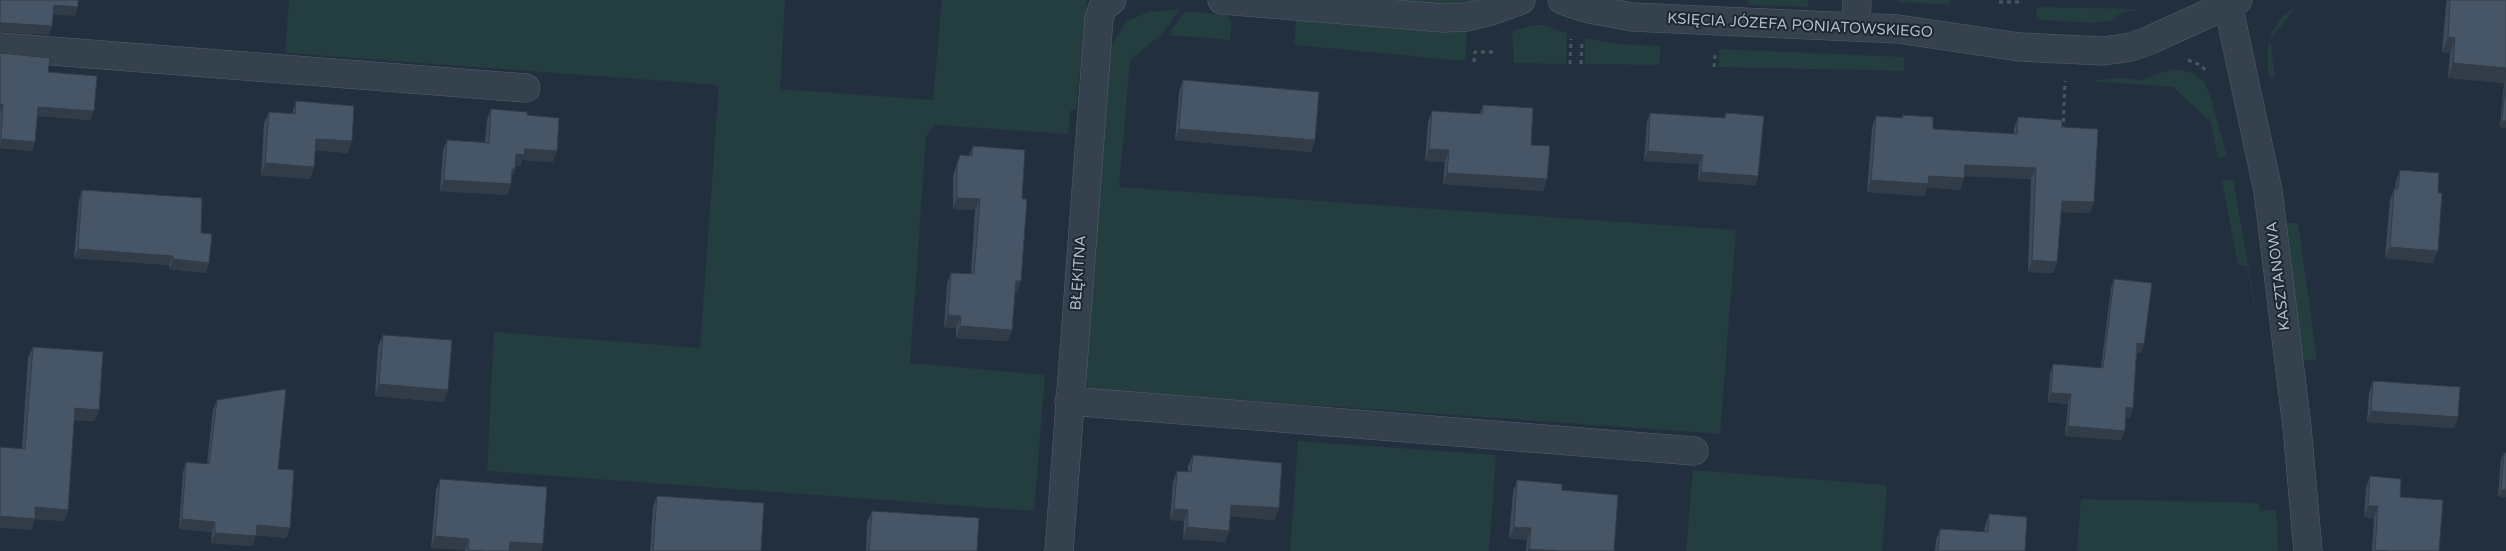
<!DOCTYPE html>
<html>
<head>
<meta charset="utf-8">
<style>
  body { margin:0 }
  canvas { display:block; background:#222f3e }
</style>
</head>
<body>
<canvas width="2506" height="551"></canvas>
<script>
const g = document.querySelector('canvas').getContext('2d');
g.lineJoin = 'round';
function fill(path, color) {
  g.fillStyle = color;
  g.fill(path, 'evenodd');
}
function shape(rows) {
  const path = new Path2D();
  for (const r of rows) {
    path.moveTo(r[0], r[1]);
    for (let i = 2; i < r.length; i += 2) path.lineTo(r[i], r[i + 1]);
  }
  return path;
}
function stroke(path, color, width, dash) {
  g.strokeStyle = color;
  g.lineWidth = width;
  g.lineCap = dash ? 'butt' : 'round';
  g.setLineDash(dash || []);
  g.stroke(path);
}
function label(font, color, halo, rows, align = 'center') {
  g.font = font + ' "Varela Round",sans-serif';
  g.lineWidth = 4;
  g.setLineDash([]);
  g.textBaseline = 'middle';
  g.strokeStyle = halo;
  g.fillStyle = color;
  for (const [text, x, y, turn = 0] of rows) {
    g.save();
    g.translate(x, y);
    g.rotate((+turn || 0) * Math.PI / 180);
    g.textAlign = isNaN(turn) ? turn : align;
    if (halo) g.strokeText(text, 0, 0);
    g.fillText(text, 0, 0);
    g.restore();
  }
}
fill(shape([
  [289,0,785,0,780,89,933,100,942,0,1087,0,1076,109,1070,111,1068,134,935,125,926,136,910,363,1045,375,1034,511,487,471,494,332,700,348,719,85,285,53],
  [1405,0,1482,0,1436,6,1405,4],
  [1746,0,1808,0,1808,7,1749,5],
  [1896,0,1951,0,1950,5,1904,2,1903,5],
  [2297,6,2270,40,2275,78,2269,76,2267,53,2272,31,2284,15],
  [2037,7,2136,9,2136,10,2121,13,2111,21,2094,23,2041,20,2036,15],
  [1180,9,1162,34,1130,60,1119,187,1736,230,1720,434,1088,389,1080,342,1109,49,1127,21,1149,12],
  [1185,11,1226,15,1232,22,1230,40,1168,35],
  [1296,20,1467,31,1465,61,1294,45],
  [1534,25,1543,25,1567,33,1566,64,1514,63,1512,31],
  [1585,38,1617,44,1661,46,1659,65,1585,64],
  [1719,49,1904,57,1904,71,1718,67],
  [2173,69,2193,73,2204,82,2209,91,2227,156,2218,158,2211,122,2173,87,2090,81,2122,78,2140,80],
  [2222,180,2233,180,2255,304,2246,305,2254,303,2247,266,2238,265],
  [2285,223,2298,223,2317,360,2302,360],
  [1298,441,1496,455,1489,551,1290,551],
  [1693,470,1887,485,1882,551,1686,551],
  [2081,499,2259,503,2260,511,2276,510,2278,551,2077,551]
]), '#243d3f');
const minor = shape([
  [1222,0,1443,18,1467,17,1488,12,1521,0],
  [1562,0,1585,8,1632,17,1898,29,2019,47,2104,51,2131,47,2150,40,2238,0],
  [2227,0,2268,191,2297,427,2308,551],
  [1856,26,1857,0],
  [0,47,526,88],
  [1069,401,1694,451],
  [1059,551,1099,18,1103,7,1112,0]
]);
stroke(minor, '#545f6b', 29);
stroke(shape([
  [1999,2,2019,2,2019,0],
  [2188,60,2200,65,2208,72],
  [1474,62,1475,52,1496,52],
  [1570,64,1571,39],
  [1581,64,1582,42],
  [1714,67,1715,54],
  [2063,130,2065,81]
]), '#425a5c', 3, [4, 4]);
stroke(minor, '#36414e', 28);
fill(shape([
  [2447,0,2506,0,2506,128,2500,127,2504,83,2448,78,2450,53,2442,52,2446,5],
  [0,53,48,72,91,120,37,116,32,151,0,148],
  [1183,80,1315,140,1311,152,1175,140,1179,92],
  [296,101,348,153,315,150,314,167,310,179,261,175,264,124,269,112,292,114],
  [1483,105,1531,145,1547,179,1543,191,1443,184,1445,162,1425,161,1428,122,1432,111,1480,114],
  [491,109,527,115,553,162,522,160,520,166,515,166,511,180,511,184,507,195,440,191,443,151,447,140,485,142,487,120],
  [1650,113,1724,118,1726,113,1758,176,1755,185,1698,181,1699,164,1644,161,1647,122],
  [1903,115,1933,129,2014,134,2014,129,2018,117,2062,127,2090,213,2061,212,2057,262,2053,273,2028,272,2031,179,1964,176,1960,190,1927,187,1924,196,1867,192,1872,128,1876,116,1901,118],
  [973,146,1022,199,1021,281,1017,292,1015,292,1008,341,956,338,956,328,944,327,947,284,951,273,971,274,975,210,953,209,953,176,960,155,969,156],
  [2400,170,2438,193,2433,263,2385,258,2390,200,2394,189,2395,189,2396,181],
  [82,190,201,233,206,273,169,269,169,265,74,258,79,200],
  [2114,279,2144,344,2140,353,2137,353,2130,418,2126,417,2121,440,2065,436,2068,404,2048,402,2050,374,2053,364,2101,368,2111,288],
  [383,335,444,402,375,396,378,346],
  [33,347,99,410,94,421,74,420,68,510,64,521,35,519,31,530,22,449,28,358],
  [2373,381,2454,428,2367,422,2369,393],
  [217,400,278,469,290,528,286,538,256,535,252,546,211,543,212,532,179,529,183,472,186,462,207,464,213,410],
  [2504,453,2506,453,2506,497,2498,496,2501,459],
  [1193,455,1275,520,1230,516,1229,531,1225,542,1183,539,1184,521,1170,520,1173,482,1177,471,1188,471,1188,466],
  [2370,476,2400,497,2439,551,2372,551,2374,518,2364,517,2366,488],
  [440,479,543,544,541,551,465,551,465,550,431,548,436,490],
  [1517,480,1562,490,1614,551,1526,551,1527,540,1509,538,1513,492],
  [657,496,761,551,650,551,653,507],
  [872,511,977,551,866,551,867,522],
  [1989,514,2025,551,1935,551,1936,540,1940,529,1984,532,1985,526]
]), '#3d4a59');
fill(shape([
  [54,5,78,7,75,16,51,14],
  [0,23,4,23,52,26,49,35,0,32],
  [2448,37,2455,38,2450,53,2442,52],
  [2453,63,2506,68,2506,77,2504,83,2448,78],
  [0,104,3,105,0,113],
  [38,107,94,111,91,120,35,116],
  [2502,121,2506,121,2506,128,2500,127],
  [1179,129,1315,140,1311,152,1175,140],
  [1,139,35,142,32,151,0,148],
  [316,139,352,141,348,153,312,150],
  [525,149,557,151,553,162,522,160,520,166,512,166,516,154],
  [1429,149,1449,150,1445,162,1425,161],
  [1648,151,1703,155,1699,164,1644,161],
  [265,163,314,167,310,179,261,175],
  [1965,165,2036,168,2031,179,1960,176],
  [512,169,515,169,511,180],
  [1701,172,1758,176,1755,185,1698,181],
  [1447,173,1547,179,1543,191,1443,184],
  [1929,176,1964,178,1960,190,1927,187,1924,196,1867,192,1871,180],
  [444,180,511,184,507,195,440,191],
  [957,198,980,199,975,210,953,209],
  [2062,201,2094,202,2090,213,2058,212],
  [2390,247,2438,251,2433,263,2385,258],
  [78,249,173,256,169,265,74,258],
  [173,259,209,263,206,273,169,269],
  [2032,260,2057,262,2053,273,2028,272],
  [1016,281,1021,281,1017,292,1011,292],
  [948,315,961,316,956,328,944,327],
  [960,326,1012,330,1008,341,956,338],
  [2137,343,2144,344,2140,353,2134,352],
  [379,384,448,390,444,402,375,396],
  [2051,393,2071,394,2068,404,2048,402],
  [2126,407,2133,408,2130,418,2123,417],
  [75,408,99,410,94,421,71,419],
  [2371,411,2458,417,2454,428,2367,422],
  [2068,426,2125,431,2121,440,2065,436],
  [2501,490,2506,490,2506,497,2498,496],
  [1231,505,1279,508,1275,520,1227,516],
  [2368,506,2378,506,2374,518,2364,517],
  [35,507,68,510,64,521,35,519,31,530,0,528,0,516],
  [1174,509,1188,510,1184,521,1170,520],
  [182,519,215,522,212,532,179,529],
  [257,525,290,528,286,538,253,535],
  [1187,527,1229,531,1225,542,1183,539],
  [1514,527,1531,528,1527,540,1509,538],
  [215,533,256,536,252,546,211,543],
  [435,536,469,539,465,550,431,548],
  [510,542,543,544,541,551,507,551],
  [1529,549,1561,551,1528,551]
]), '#323c48');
const building = shape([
  [0,0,78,0,78,7,54,5,52,26,4,23,0,23,0,0],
  [2450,0,2506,0,2506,68,2453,63,2455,38,2448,37,2450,0],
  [0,53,50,58,48,72,97,76,94,111,38,107,35,142,1,139,3,105,0,104,0,53],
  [2506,78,2506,121,2502,121,2506,78],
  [1183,80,1319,92,1315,140,1179,129,1183,80],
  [296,101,354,106,352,141,316,139,314,167,265,163,269,112,295,114,296,101],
  [1483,105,1533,108,1531,145,1550,146,1547,179,1447,173,1449,150,1429,149,1432,111,1483,114,1483,105],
  [491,109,527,112,527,115,559,118,557,151,525,149,524,155,516,154,515,169,512,169,511,184,444,180,447,140,489,143,491,109],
  [1650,113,1725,118,1726,113,1764,116,1758,176,1701,172,1703,155,1648,151,1650,113],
  [1903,115,1933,117,1933,129,2017,134,2018,117,2062,120,2062,127,2098,129,2094,202,2062,201,2057,262,2032,260,2036,168,1965,165,1964,178,1929,176,1928,184,1871,180,1876,116,1903,118,1903,115],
  [973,146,1025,150,1022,199,1027,199,1021,281,1016,281,1012,330,960,326,961,316,948,315,951,273,974,274,980,199,957,198,957,164,960,155,972,156,973,146],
  [2400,170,2439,173,2438,193,2442,193,2438,251,2390,247,2394,189,2398,189,2400,170],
  [82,190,202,198,201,233,212,234,209,263,173,259,173,256,78,249,82,190],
  [2114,279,2152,283,2144,344,2137,343,2133,408,2126,407,2125,431,2068,426,2071,394,2051,393,2053,364,2103,368,2114,279],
  [383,335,452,340,448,390,379,384,383,335],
  [33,347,103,352,99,410,75,408,68,510,35,507,35,519,0,516,0,447,25,449,33,347],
  [2373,381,2460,387,2458,417,2371,411,2373,381],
  [286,389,278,469,294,470,290,528,257,525,256,536,215,533,215,522,182,519,186,462,209,464,217,400,286,389],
  [2504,453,2506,453,2506,490,2501,490,2504,453],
  [1193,455,1282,463,1279,508,1231,505,1229,531,1187,527,1188,510,1174,509,1177,471,1191,472,1193,455],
  [2370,476,2401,479,2400,497,2443,500,2439,551,2389,551,2375,550,2378,506,2368,506,2370,476],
  [440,479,547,487,543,544,510,542,509,551,485,551,468,550,469,539,435,536,440,479],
  [1517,480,1562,484,1562,490,1618,495,1614,551,1561,551,1529,549,1531,528,1514,527,1517,480],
  [657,496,764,503,761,551,653,551,657,496],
  [872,511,979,518,977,551,869,551,872,511],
  [1989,514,2027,517,2025,551,1938,551,1940,529,1988,532,1989,514]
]);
fill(building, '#475667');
stroke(building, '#323c48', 1);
label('15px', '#b1bcc9', '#1b2632', [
  ["KSIĘCIA JÓZEFA PONIATOWSKIEGO",1800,26,3],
  ["BŁĘKITNA",1079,273,-86],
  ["KASZTANOWA",2279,276,-97]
]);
</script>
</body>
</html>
